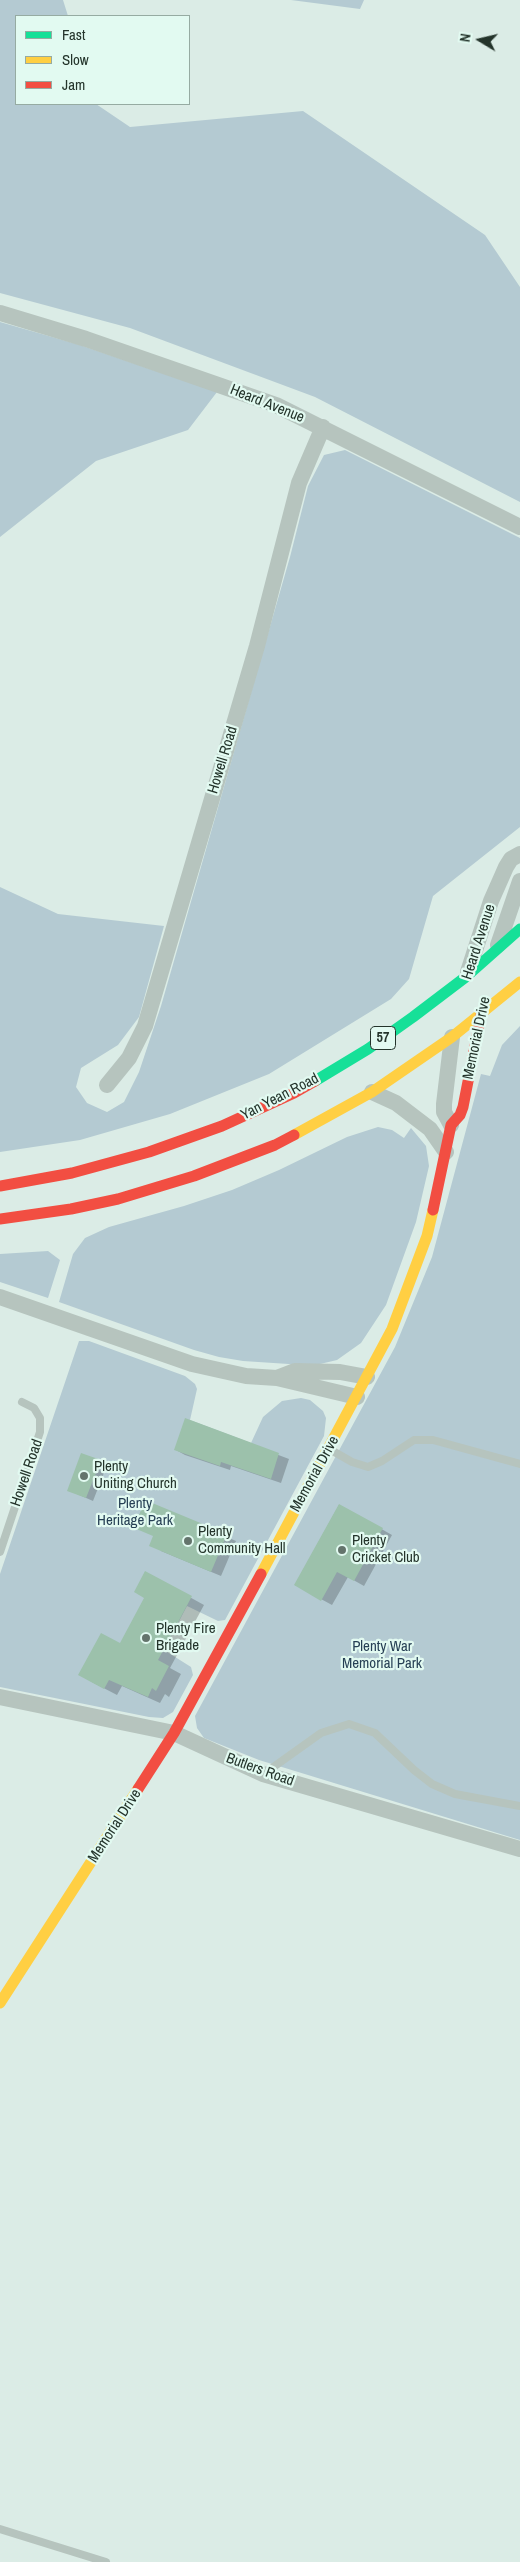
<!DOCTYPE html>
<html>
<head>
<meta charset="utf-8">
<style>
  body { margin:0 }
  #map { position:relative; width:520px; height:2562px; overflow:hidden; background:#dbece6; font-family:"Archivo Narrow",sans-serif }
  canvas { display:block }
  .legend { position:absolute; left:15px; top:15px; width:175px; height:90px; box-sizing:border-box; background:#e2faf1; border:1px solid #96aba2; margin:0; padding:6px 9px; list-style:none; font-size:15px; color:#24342b }
  .legend li { display:flex; align-items:center; gap:10px; height:25px }
  .legend b { width:25px; border:1px solid #96aba2 }
  .north { position:absolute; left:455px; top:15px; width:50px; height:50px; -webkit-text-stroke:4px #e2faf1; paint-order:stroke; rotate:279deg; font-size:14px; font-weight:700; line-height:20px; text-align:center; color:#24342b }
  .north::after { content:''; display:block; margin:auto; width:18px; height:22px; background:#24342b; clip-path:polygon(50% 0,100% 100%,50% 72%,0 100%) }
</style>
</head>
<body>
<div id="map">
<canvas width="520" height="2562"></canvas>
<ul class="legend">
<li><b style="height:6px;background:#16e098"></b>Fast</li>
<li><b style="height:6px;background:#ffcf43"></b>Slow</li>
<li><b style="height:6px;background:#f24e42"></b>Jam</li>
</ul>
<div class="north">N</div>
</div>
<script>
const g = document.querySelector('canvas').getContext('2d');
g.lineJoin = 'round';
function fill(path, color) {
  g.fillStyle = color;
  g.fill(path, 'evenodd');
}
function shape(rows) {
  const path = new Path2D();
  for (const r of rows) {
    path.moveTo(r[0], r[1]);
    for (let i = 2; i < r.length; i += 2) path.lineTo(r[i], r[i + 1]);
  }
  return path;
}
function stroke(path, color, width, dash) {
  g.strokeStyle = color;
  g.lineWidth = width;
  g.lineCap = dash ? 'butt' : 'round';
  g.setLineDash(dash || []);
  g.stroke(path);
}
function label(font, color, halo, rows, align = 'center') {
  g.font = font + ' "Archivo Narrow",sans-serif';
  g.lineWidth = 4.5;
  g.setLineDash([]);
  g.textBaseline = 'middle';
  g.strokeStyle = halo;
  g.fillStyle = color;
  for (const [text, x, y, turn = 0] of rows) {
    g.save();
    g.translate(x, y);
    g.rotate((+turn || 0) * Math.PI / 180);
    g.textAlign = isNaN(turn) ? turn : align;
    if (halo) g.strokeText(text, 0, 0);
    g.fillText(text, 0, 0);
    g.restore();
  }
}
fill(shape([
  [0,0,63,0,68,16,16,16,16,104,96,104,130,127,303,111,485,235,520,287,520,502,315,397,130,328,0,293],
  [291,0,364,0,360,9],
  [0,322,80,345,217,392,188,430,96,461,0,537],
  [345,450,520,538,520,827,433,896,409,979,391,999,269,1074,170,1114,80,1140,0,1152,0,887,58,914,164,926,139,1017,118,1045,81,1068,76,1087,87,1103,107,1112,124,1102,139,1072,161,1006,290,557,308,486,324,455],
  [520,1026,520,1840,259,1760,204,1738,197,1728,195,1716,395,1347,432,1257,481,1074,490,1076,502,1045],
  [378,1127,392,1130,404,1138,411,1128,426,1146,429,1166,416,1222,386,1305,361,1343,337,1360,320,1364,304,1365,243,1361,219,1357,194,1350,59,1302,73,1254,85,1238,109,1227,184,1206,232,1190,279,1170,347,1137],
  [48,1251,60,1260,48,1298,0,1282,0,1254],
  [79,1341,89,1341,185,1376,195,1384,197,1389,190,1420,251,1443,263,1417,282,1401,301,1398,310,1400,323,1411,326,1418,324,1436,225,1620,218,1621,187,1606,164,1650,191,1667,193,1675,173,1712,163,1718,149,1717,0,1687,0,1574]
]), '#b4cad2');
fill(shape([
  [186,1420,289,1459,281,1483,231,1466,230,1470,185,1455,176,1450],
  [100,1462,107,1465,93,1501,68,1490],
  [146,1502,236,1541,221,1576,161,1551],
  [339,1505,392,1535,364,1586,348,1577,332,1605,295,1585],
  [146,1573,204,1605,170,1668,181,1674,169,1697,165,1694,160,1703,122,1686,117,1695,92,1682,120,1645,146,1597]
]), '#0003');
fill(shape([
  [185,1418,279,1453,271,1479,221,1462,220,1466,174,1450],
  [81,1453,101,1460,86,1498,67,1491],
  [145,1500,227,1534,211,1572,149,1546,153,1536,134,1528],
  [339,1504,383,1528,354,1581,337,1572,321,1601,294,1585],
  [145,1571,192,1596,158,1660,169,1666,156,1691,152,1688,148,1697,109,1680,104,1689,78,1675,101,1633,120,1643,144,1598,134,1592]
]), '#9cc1ab');
stroke(shape([
  [331,1450,352,1462,368,1467,382,1461,414,1440,433,1440,520,1464],
  [0,1552,40,1432,40,1418,34,1408,22,1402],
  [265,1773,321,1733,349,1724,375,1733,414,1770,432,1784,455,1794,520,1806],
  [0,2529,106,2562]
]), '#b6c4be', 8);
stroke(shape([
  [0,313,86,339,276,405,520,527],
  [498,945,520,881],
  [468,972,491,901,506,867,511,859,520,854],
  [107,1085,129,1058,145,1026,257,646,299,483,323,427],
  [372,1092,396,1103,430,1129,446,1152],
  [451,1125,444,1112,444,1104,452,1037],
  [0,1297,192,1364,246,1376,277,1378,357,1397],
  [277,1378,295,1371,340,1372,367,1377],
  [0,1697,174,1733,263,1774,520,1849]
]), '#b6c4be', 16);
stroke(shape([
  [315,1081,368,1049,413,1017,467,976,520,929]
]), '#16e098', 11);
stroke(shape([
  [294,1135,372,1092,452,1037,520,982],
  [261,1574,392,1329,427,1236,433,1210],
  [0,2003,138,1789]
]), '#ffcf43', 11);
stroke(shape([
  [0,1186,72,1173,149,1152,222,1126,294,1093,315,1081],
  [433,1210,451,1125,460,1115,463,1107,481,1015],
  [0,1219,71,1209,118,1199,194,1176,275,1145,294,1135],
  [138,1789,174,1733,261,1574]
]), '#f24e42', 11);
for (const [x, y, r, color] of [
  [84,1476,5,"#64746c"],
  [188,1541,5,"#64746c"],
  [342,1550,5,"#64746c"],
  [146,1638,5,"#64746c"]
]) {
  const dot = new Path2D();
  dot.arc(x, y, r, 0, 2 * Math.PI);
  g.fillStyle = color;
  g.fill(dot);
  stroke(dot, '#e2faf1', 2);
}
for (const [x, y, w] of [
  [383,1038,25]
]) {
  const box = new Path2D();
  box.roundRect(x - w / 2, y - 11.5, w, 23, 4);
  g.fillStyle = '#e2faf1';
  g.fill(box);
  stroke(box, '#24342b', 1);
}
label('bold 14px', '#24342b', null, [
  ["57",383,1038]
]);
label('15px', '#24342b', '#e2faf1', [
  ["Heard Avenue",267,404,22],
  ["Howell Road",223,760,-73],
  ["Heard Avenue",479,942,-72],
  ["Memorial Drive",477,1038,-78],
  ["Yan Yean Road",280,1097,-27],
  ["Howell Road",27,1473,-71],
  ["Memorial Drive",315,1474,-61],
  ["Butlers Road",260,1770,20],
  ["Memorial Drive",115,1826,-57]
]);
label('15px', '#24342b', '#e2faf1', [
  ["Plenty",94,1467],
  ["Uniting Church",94,1484],
  ["Plenty",198,1532],
  ["Community Hall",198,1549],
  ["Plenty",352,1541],
  ["Cricket Club",352,1558],
  ["Plenty Fire",156,1629],
  ["Brigade",156,1646]
], 'left');
label('15px', '#263f54', '#e2faf1', [
  ["Plenty",135,1504],
  ["Heritage Park",135,1521],
  ["Plenty War",382,1647],
  ["Memorial Park",382,1664]
]);
</script>
</body>
</html>
